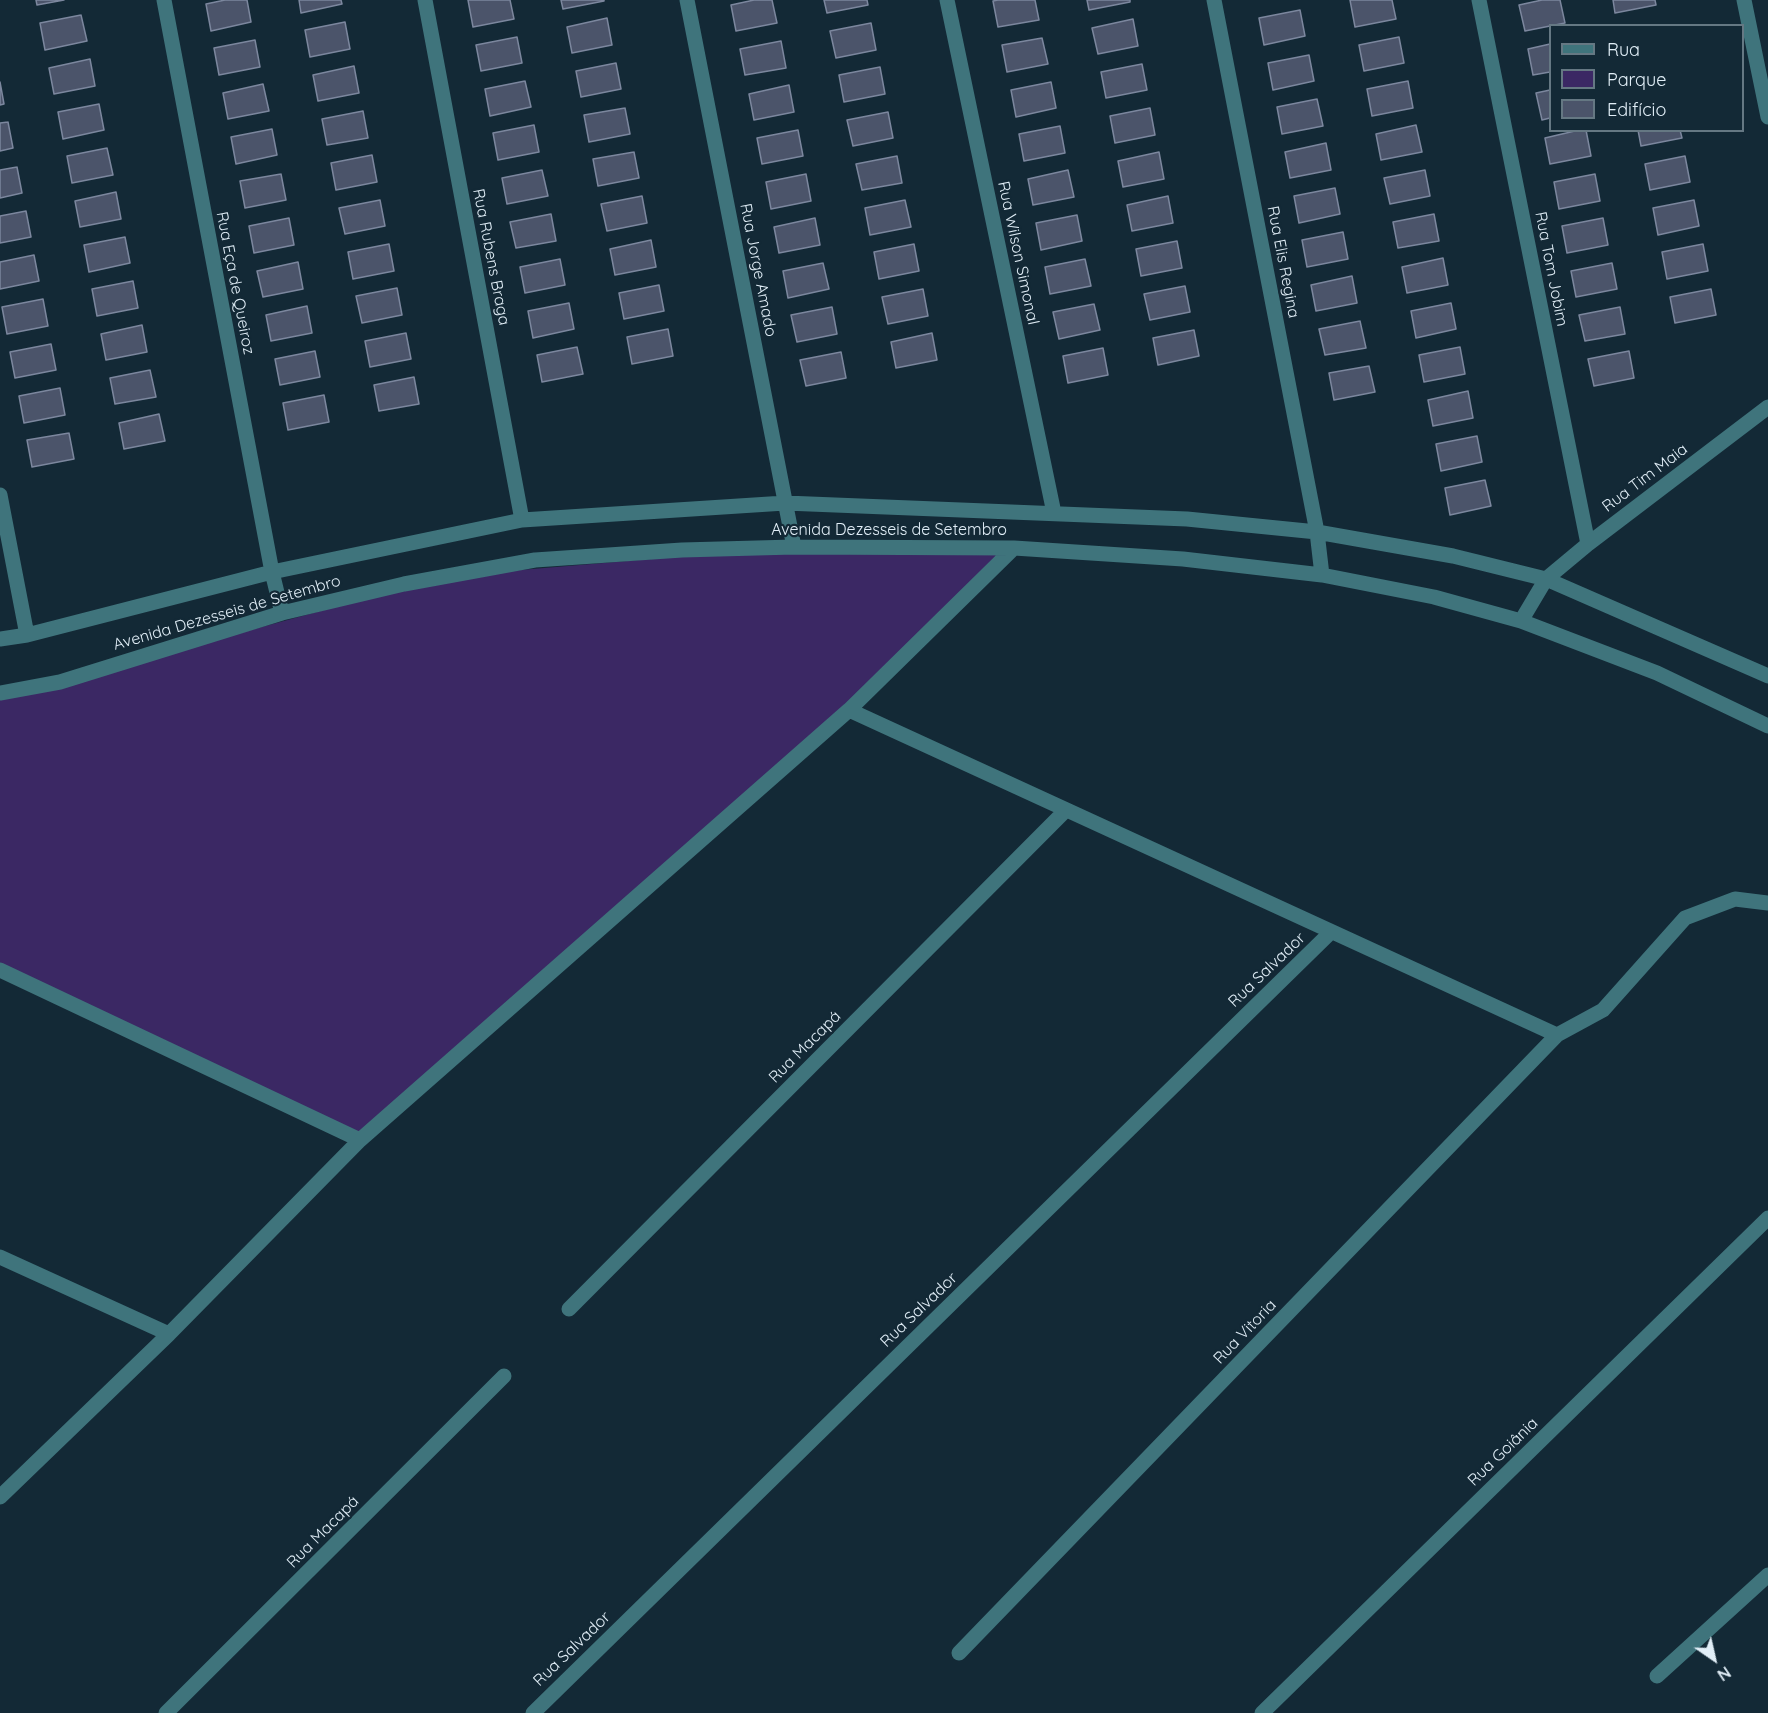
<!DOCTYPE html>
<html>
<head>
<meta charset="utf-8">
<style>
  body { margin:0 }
  #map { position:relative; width:1768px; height:1713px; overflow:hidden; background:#132936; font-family:Quicksand,sans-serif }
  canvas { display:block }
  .legend { position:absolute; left:1549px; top:24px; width:195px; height:108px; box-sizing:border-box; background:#132936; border:2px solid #657883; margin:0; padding:8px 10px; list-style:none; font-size:18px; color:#e1eef7 }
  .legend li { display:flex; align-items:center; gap:12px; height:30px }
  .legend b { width:30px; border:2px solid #657883 }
  .north { position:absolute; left:1684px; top:1629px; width:60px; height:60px; -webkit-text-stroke:4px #132936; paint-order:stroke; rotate:146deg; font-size:16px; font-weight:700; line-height:24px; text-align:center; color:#e1eef7 }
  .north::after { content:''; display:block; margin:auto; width:21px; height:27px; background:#e1eef7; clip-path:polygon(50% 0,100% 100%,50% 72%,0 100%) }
</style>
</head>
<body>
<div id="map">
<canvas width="1768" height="1713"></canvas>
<ul class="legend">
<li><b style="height:8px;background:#3f747c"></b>Rua</li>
<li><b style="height:16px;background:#3b2864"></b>Parque</li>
<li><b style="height:16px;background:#4b546a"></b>Edifício</li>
</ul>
<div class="north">N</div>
</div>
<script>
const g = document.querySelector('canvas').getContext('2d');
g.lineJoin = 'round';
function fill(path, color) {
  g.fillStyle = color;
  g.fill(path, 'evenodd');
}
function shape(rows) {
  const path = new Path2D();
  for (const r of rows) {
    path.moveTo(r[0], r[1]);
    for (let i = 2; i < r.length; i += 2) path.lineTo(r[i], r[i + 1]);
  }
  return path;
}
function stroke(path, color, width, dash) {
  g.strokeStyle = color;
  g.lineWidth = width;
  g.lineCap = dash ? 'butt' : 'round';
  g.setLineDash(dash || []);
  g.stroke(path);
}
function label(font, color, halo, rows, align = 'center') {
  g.font = font + ' Quicksand,sans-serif';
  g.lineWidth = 4.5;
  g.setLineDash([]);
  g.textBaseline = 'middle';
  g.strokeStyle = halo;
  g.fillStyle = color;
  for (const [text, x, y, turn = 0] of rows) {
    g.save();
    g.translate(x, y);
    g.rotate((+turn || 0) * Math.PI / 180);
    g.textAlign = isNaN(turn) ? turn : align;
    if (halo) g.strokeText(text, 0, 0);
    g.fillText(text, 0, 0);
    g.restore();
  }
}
fill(shape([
  [794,547,1014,548,849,710,360,1140,0,970,0,689,60,682,449,576]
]), '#3b2864');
const building = shape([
  [36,0,64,0,37,5,36,0],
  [225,0,247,0,251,22,211,31,206,4,225,0],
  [299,0,341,0,342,4,301,13,299,0],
  [468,0,510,0,514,19,473,27,468,0],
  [561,0,604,0,604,1,563,9,561,0],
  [754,0,772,0,777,23,736,31,731,5,754,0],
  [824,0,867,0,868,5,827,13,824,0],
  [998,0,1035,0,1039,20,998,27,993,1,998,0],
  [1087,0,1130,0,1130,2,1089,10,1087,0],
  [1350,0,1392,0,1396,19,1355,27,1350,0],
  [1542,0,1560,0,1565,23,1525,31,1519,5,1542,0],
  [1613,0,1655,0,1656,5,1615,13,1613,0],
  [1300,10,1305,36,1264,45,1259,18,1300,10],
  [81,15,87,41,45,50,40,23,81,15],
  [607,18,612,45,572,53,567,27,607,18],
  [1133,19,1138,46,1098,54,1092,28,1133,19],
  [345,22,350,49,310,57,305,30,345,22],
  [871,23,876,50,836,58,830,31,871,23],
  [517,37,522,63,481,71,476,45,517,37],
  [1399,37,1404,63,1364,71,1359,45,1399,37],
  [1042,38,1048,64,1007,72,1002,45,1042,38],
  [255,40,260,67,219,75,214,48,255,40],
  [781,41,786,68,745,75,740,49,781,41],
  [1550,44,1550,72,1533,75,1528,49,1550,44],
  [1309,55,1314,81,1273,90,1268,63,1309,55],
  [90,59,95,86,54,94,49,68,90,59],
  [616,63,621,89,581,97,576,71,616,63],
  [1142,64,1147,90,1106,98,1101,72,1142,64],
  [354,66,359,93,318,101,313,75,354,66],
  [880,67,885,94,844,102,839,75,880,67],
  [525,81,531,107,490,116,485,89,525,81],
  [1408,81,1413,108,1372,116,1367,89,1408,81],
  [0,82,4,104,0,105,0,82],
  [1051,82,1056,108,1016,117,1011,90,1051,82],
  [263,84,269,111,228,119,223,93,263,84],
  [789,85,794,112,754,120,749,94,789,85],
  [1550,90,1550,118,1542,120,1536,93,1550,90],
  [1317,99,1323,126,1282,134,1277,107,1317,99],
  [99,104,104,130,63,139,58,112,99,104],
  [625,108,630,134,589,142,584,115,625,108],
  [1150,108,1155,135,1115,143,1110,116,1150,108],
  [363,111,368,138,327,145,322,119,363,111],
  [888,112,893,138,853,146,847,120,888,112],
  [8,122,13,148,0,151,0,123,8,122],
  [534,125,539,152,498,160,493,133,534,125],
  [1416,125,1422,152,1381,160,1376,134,1416,125],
  [1060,126,1065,153,1024,161,1019,134,1060,126],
  [272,129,277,155,236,164,231,137,272,129],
  [798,130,803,156,762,164,757,138,798,130],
  [1579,130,1586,130,1591,156,1550,164,1545,138,1579,130],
  [1638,130,1680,130,1682,138,1641,146,1638,130],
  [1326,143,1331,170,1290,178,1285,152,1326,143],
  [107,148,113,175,72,183,67,156,107,148],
  [634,152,639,178,598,186,593,159,634,152],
  [1159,152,1164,179,1123,187,1118,161,1159,152],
  [372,155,377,182,336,190,331,163,372,155],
  [897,156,902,183,862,190,856,164,897,156],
  [1685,156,1690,182,1650,190,1645,164,1685,156],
  [17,167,22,193,0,198,0,170,17,167],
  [542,170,548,196,507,204,502,178,542,170],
  [1068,170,1074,197,1033,205,1028,179,1068,170],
  [1425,170,1430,196,1390,204,1384,178,1425,170],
  [281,174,286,200,245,208,240,181,281,174],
  [806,174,811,201,771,209,766,182,806,174],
  [1595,174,1600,201,1559,209,1554,182,1595,174],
  [1335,188,1340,214,1299,223,1294,196,1335,188],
  [116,192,121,219,80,227,75,201,116,192],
  [642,196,647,223,607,231,601,204,642,196],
  [1168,196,1173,223,1132,231,1127,205,1168,196],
  [380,200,385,226,345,234,339,208,380,200],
  [905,200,911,227,870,235,865,208,905,200],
  [1694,200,1699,226,1658,235,1653,208,1694,200],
  [26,211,31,237,0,243,0,216,26,211],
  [551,214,556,241,516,248,510,222,551,214],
  [1434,214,1439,241,1398,248,1393,222,1434,214],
  [1077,215,1082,241,1041,250,1036,223,1077,215],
  [289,218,294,245,254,253,249,226,289,218],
  [815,218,820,245,779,253,774,227,815,218],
  [1603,218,1608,245,1567,253,1562,226,1603,218],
  [1343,232,1348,259,1307,267,1302,240,1343,232],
  [125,237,130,263,89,272,84,245,125,237],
  [651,240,656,267,615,275,610,249,651,240],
  [1177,241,1182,268,1141,276,1136,249,1177,241],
  [389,244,394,271,353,279,348,252,389,244],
  [914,244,919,271,879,279,874,252,914,244],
  [1703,244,1708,271,1667,279,1662,252,1703,244],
  [34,255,39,281,0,289,0,262,34,255],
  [1443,258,1448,285,1407,293,1402,267,1443,258],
  [560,259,565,285,525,293,520,267,560,259],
  [1085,259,1091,286,1050,294,1045,267,1085,259],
  [298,262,303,289,263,297,257,271,298,262],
  [823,263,829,289,788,298,783,271,823,263],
  [1612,263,1617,289,1576,297,1571,271,1612,263],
  [1352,276,1357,303,1316,311,1311,285,1352,276],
  [133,281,138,308,97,316,92,289,133,281],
  [659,285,664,311,624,319,619,293,659,285],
  [1185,286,1190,312,1150,320,1144,294,1185,286],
  [397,288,402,315,362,323,356,296,397,288],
  [923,289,928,316,888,324,882,297,923,289],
  [1711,289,1716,315,1675,323,1670,297,1711,289],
  [43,299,48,326,7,334,2,307,43,299],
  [569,303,574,329,533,338,528,311,569,303],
  [1451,303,1456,329,1416,338,1411,311,1451,303],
  [1094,304,1100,330,1059,339,1053,312,1094,304],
  [307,306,312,333,271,341,266,315,307,306],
  [832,307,837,334,797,342,791,315,832,307],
  [1620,307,1625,334,1585,341,1579,315,1620,307],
  [1360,321,1366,348,1325,355,1319,329,1360,321],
  [142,325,147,352,106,360,101,334,142,325],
  [668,329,673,356,632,364,627,337,668,329],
  [1194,330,1199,356,1158,365,1153,338,1194,330],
  [406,333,411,359,370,367,365,341,406,333],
  [932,333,937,360,896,368,891,342,932,333],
  [51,344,56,370,15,378,10,352,51,344],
  [577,347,583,374,542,382,537,355,577,347],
  [1460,347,1465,374,1424,382,1419,355,1460,347],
  [1103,348,1108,375,1068,383,1063,356,1103,348],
  [315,351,320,377,280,385,275,359,315,351],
  [1629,351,1634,378,1594,386,1588,359,1629,351],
  [841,352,846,378,806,386,800,360,841,352],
  [1369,366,1375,392,1334,400,1329,373,1369,366],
  [150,370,156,397,115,404,110,378,150,370],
  [414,377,419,404,379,411,374,385,414,377],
  [60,388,65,415,24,423,19,396,60,388],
  [1468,391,1473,418,1433,426,1428,400,1468,391],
  [324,395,329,422,288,430,283,403,324,395],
  [159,414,165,441,124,449,119,423,159,414],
  [69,433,74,459,32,467,27,440,69,433],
  [1477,436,1482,462,1441,471,1436,444,1477,436],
  [1485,480,1491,506,1450,515,1445,488,1485,480]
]);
fill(building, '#4b546a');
stroke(building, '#7c879e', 1.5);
stroke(shape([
  [164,0,272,572,282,613],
  [425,0,522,520],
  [687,0,794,547],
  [947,0,1054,513],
  [1214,0,1317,532,1322,575],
  [1479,0,1588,544],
  [1744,0,1768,117],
  [0,495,27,635],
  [1521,621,1546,579,1588,544,1768,407],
  [0,639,27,635,272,572,522,520,785,503,1187,519,1317,532,1453,556,1546,579,1768,676],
  [0,693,60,682,282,613,404,584,535,560,682,550,794,547,1014,548,1183,559,1322,575,1434,597,1521,621,1657,673,1768,726],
  [849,710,1557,1035,1603,1010,1685,918,1735,899,1768,903],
  [0,970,360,1140],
  [0,1257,169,1334],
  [569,1309,1066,810],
  [0,1497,169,1334,360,1140,849,710,1014,548],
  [959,1653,1557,1035],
  [1657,1676,1768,1575],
  [166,1713,504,1376],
  [533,1713,1331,932],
  [1262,1713,1768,1218]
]), '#3f747c', 15);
label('16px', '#e1eef7', '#132936', [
  ["Rua Wilson Simonal",1018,253,78],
  ["Rua Rubens Braga",491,257,79],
  ["Rua Elis Regina",1283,262,79],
  ["Rua Tom Jobim",1551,269,79],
  ["Rua Jorge Amado",758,270,79],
  ["Rua Eça de Queiroz",235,283,79],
  ["Rua Tim Maia",1645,478,-37],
  ["Avenida Dezesseis de Setembro",889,530],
  ["Avenida Dezesseis de Setembro",227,613,-16],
  ["Rua Salvador",1267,970,-44],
  ["Rua Macapá",805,1047,-45],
  ["Rua Salvador",919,1310,-44],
  ["Rua Vitoria",1245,1332,-46],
  ["Rua Goiânia",1503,1452,-44],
  ["Rua Macapá",323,1532,-45],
  ["Rua Salvador",572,1649,-44]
]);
</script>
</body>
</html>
